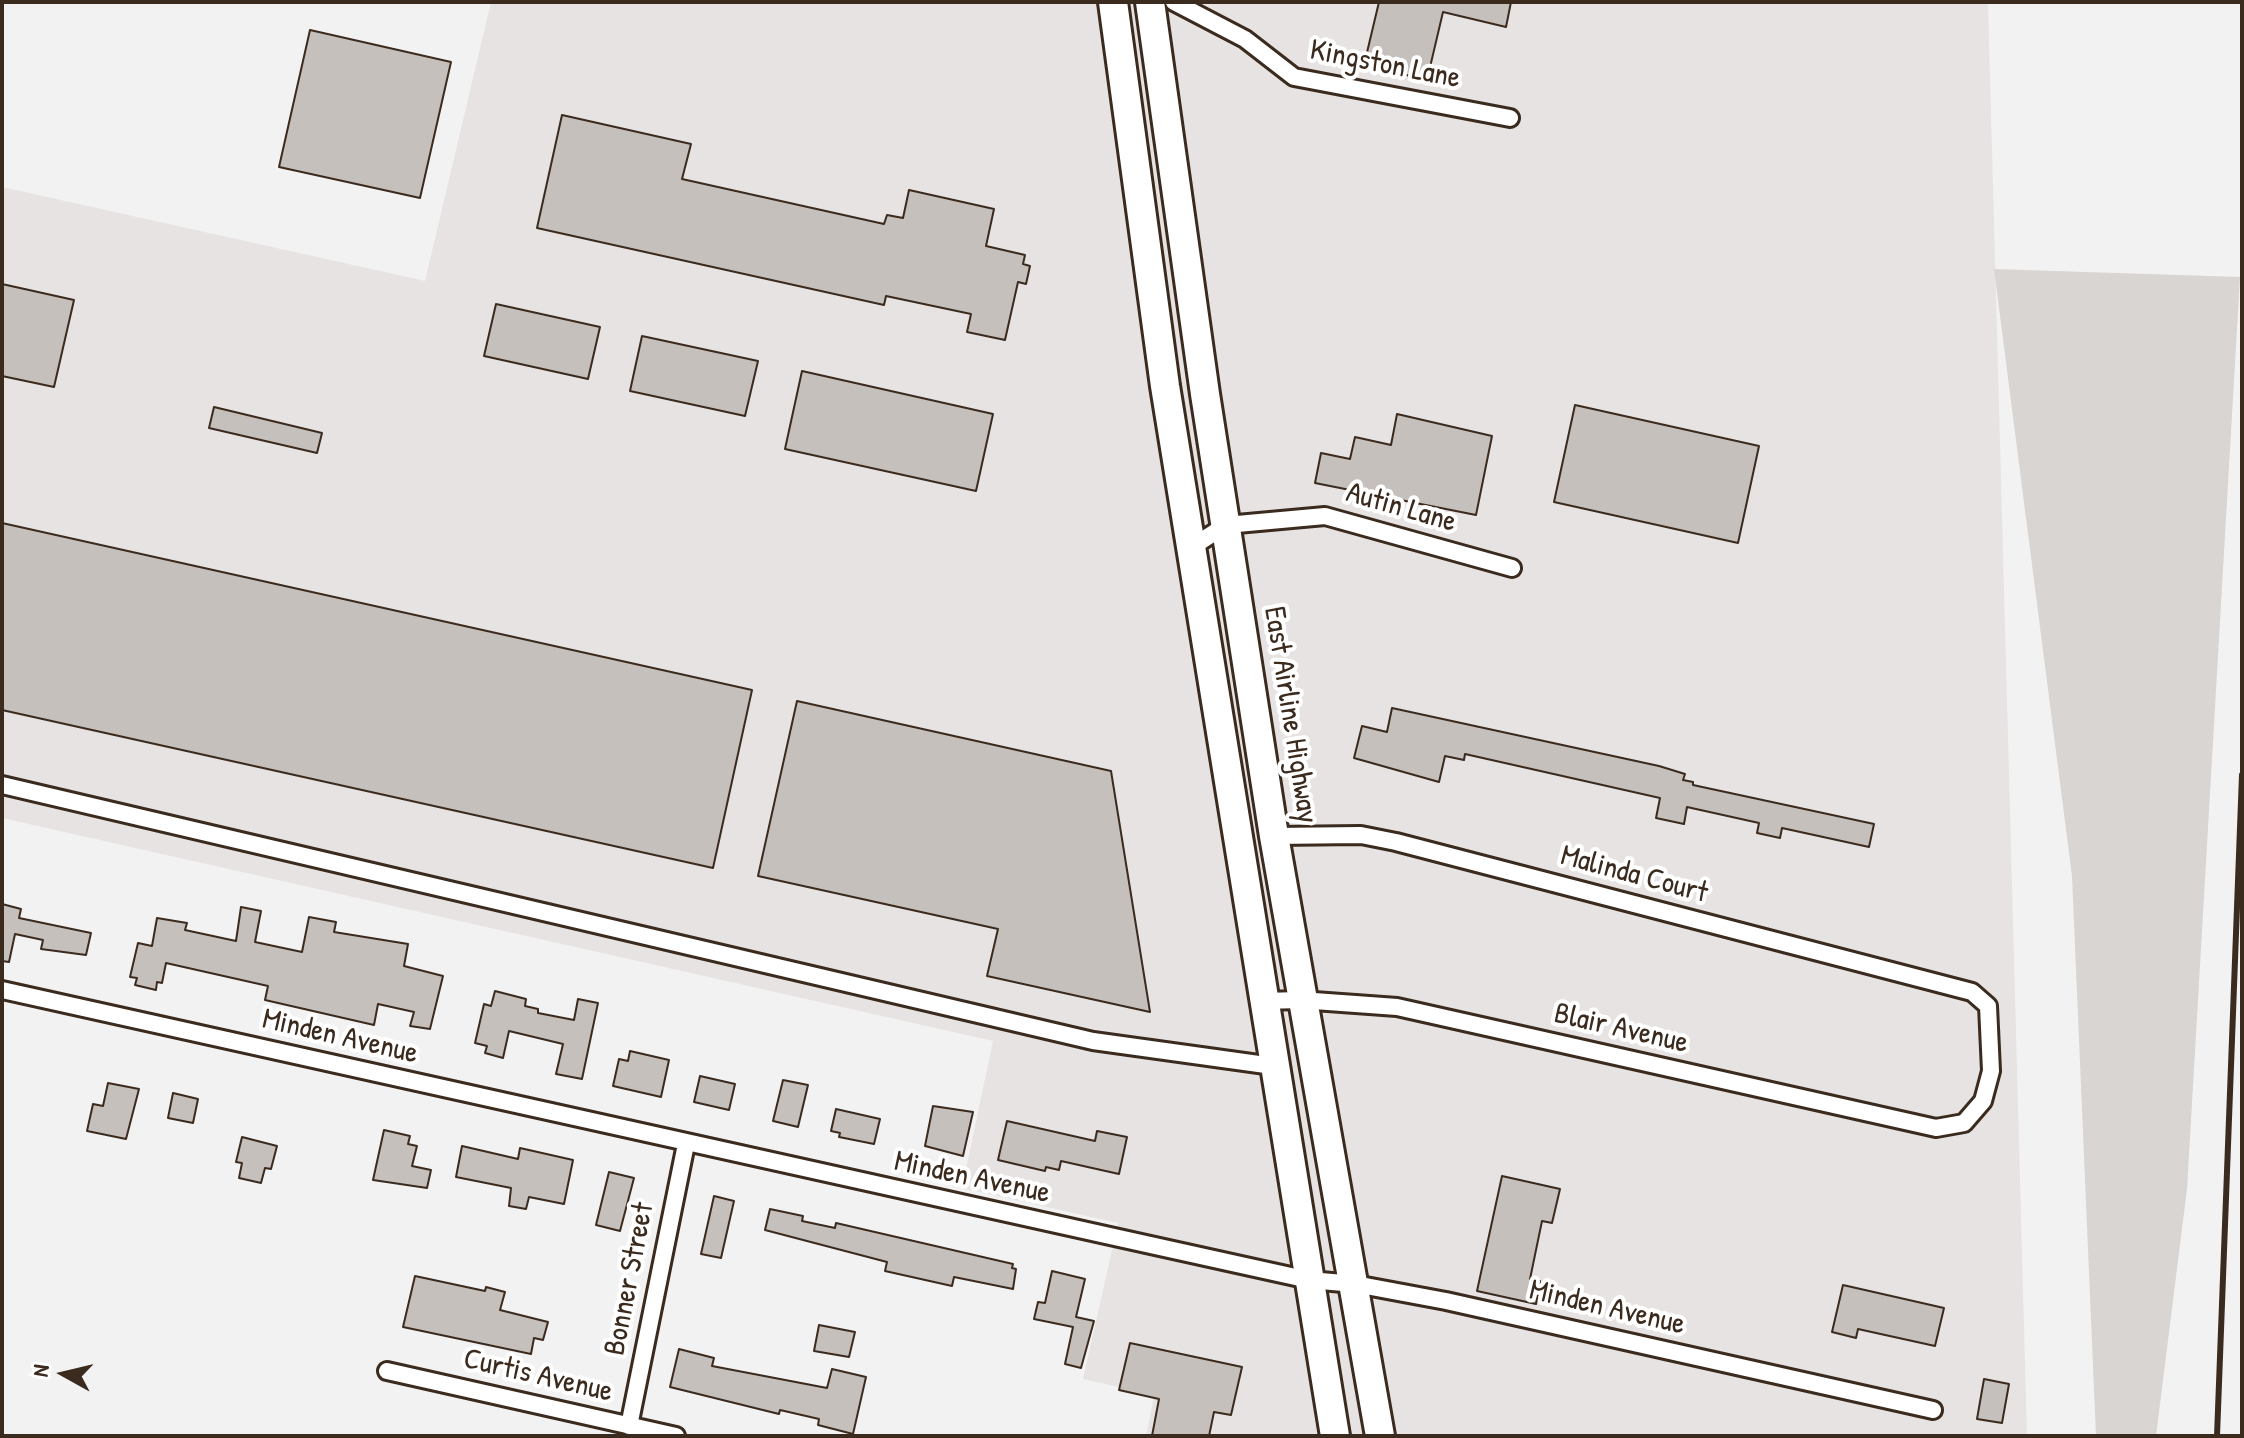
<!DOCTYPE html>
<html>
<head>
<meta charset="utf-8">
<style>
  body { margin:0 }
  #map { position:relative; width:2244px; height:1438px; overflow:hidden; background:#f3f2f2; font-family:"Patrick Hand",sans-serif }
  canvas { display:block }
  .frame { position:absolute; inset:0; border:4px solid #3b2a1e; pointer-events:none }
  .north { position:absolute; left:24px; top:1334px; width:80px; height:80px; -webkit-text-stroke:6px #fff; paint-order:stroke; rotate:278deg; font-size:22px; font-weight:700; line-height:32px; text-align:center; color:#3b2a1e }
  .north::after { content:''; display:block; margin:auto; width:28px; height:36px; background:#3b2a1e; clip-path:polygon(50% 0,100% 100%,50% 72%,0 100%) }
</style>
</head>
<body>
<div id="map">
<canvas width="2244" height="1438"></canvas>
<div class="frame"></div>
<div class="north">N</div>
</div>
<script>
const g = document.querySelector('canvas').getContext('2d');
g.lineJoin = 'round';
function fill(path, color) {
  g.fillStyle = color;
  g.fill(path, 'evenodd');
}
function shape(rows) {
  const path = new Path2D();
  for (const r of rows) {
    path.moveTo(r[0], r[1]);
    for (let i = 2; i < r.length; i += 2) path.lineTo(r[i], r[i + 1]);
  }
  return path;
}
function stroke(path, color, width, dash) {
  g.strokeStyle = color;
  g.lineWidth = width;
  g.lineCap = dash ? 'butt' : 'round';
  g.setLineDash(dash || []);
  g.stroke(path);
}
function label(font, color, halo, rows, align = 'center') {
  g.font = font + ' "Patrick Hand",sans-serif';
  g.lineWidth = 8;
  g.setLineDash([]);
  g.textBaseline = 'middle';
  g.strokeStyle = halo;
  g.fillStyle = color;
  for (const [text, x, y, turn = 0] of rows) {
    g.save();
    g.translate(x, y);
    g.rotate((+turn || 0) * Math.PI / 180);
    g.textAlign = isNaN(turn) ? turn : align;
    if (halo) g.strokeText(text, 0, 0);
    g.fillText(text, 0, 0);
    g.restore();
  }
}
fill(shape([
  [491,2,1988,2,2027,1436,1146,1436,1154,1395,1083,1379,1118,1223,962,1188,993,1041,2,818,2,187,425,281]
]), '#e6e3e2');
fill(shape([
  [1994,269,2240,277,2187,1189,2156,1436,2096,1436,2072,876]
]), '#d8d5d2');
const building = shape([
  [1379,2,1511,2,1506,27,1443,12,1427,80,1364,65,1379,2],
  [310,30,451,62,420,198,279,167,310,30],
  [562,115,691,144,682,179,884,224,887,215,903,218,909,190,994,209,986,246,1025,255,1023,264,1030,266,1026,284,1018,282,1005,340,967,332,971,314,886,296,884,305,537,228,562,115],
  [2,284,74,300,54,387,2,376,2,284],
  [496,304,600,327,588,379,484,356,496,304],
  [642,336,758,361,745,416,630,391,642,336],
  [802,371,993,414,976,491,785,449,802,371],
  [1575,405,1759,446,1738,543,1554,502,1575,405],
  [214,407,322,433,317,453,209,428,214,407],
  [1397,414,1492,436,1476,515,1315,483,1321,453,1350,459,1355,437,1391,445,1397,414],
  [2,523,752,690,713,868,2,710,2,523],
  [797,701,1111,771,1150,1012,987,976,998,929,758,876,797,701],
  [1392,708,1659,766,1685,774,1683,780,1693,782,1693,785,1874,824,1869,847,1782,828,1780,838,1757,833,1759,823,1687,807,1684,824,1656,818,1660,798,1465,754,1464,760,1445,756,1439,782,1354,758,1362,726,1387,732,1392,708],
  [2,904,21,909,19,918,91,933,86,955,41,949,43,940,15,934,9,962,2,961,2,904],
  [241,907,261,911,255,942,302,952,309,917,336,922,334,932,408,944,404,966,443,976,430,1029,410,1026,414,1012,378,1004,374,1025,265,1000,268,986,166,963,162,983,157,982,156,990,135,985,137,978,130,977,138,943,152,946,157,918,187,923,185,930,236,941,241,907],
  [495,991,526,999,525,1006,538,1009,538,1013,574,1020,578,999,598,1003,582,1079,556,1074,563,1044,509,1031,503,1058,485,1053,487,1046,475,1043,484,1004,491,1006,495,991],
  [630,1051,669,1060,661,1097,613,1086,619,1059,628,1061,630,1051],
  [700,1076,735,1084,729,1110,694,1102,700,1076],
  [783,1080,808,1085,798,1127,773,1121,783,1080],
  [108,1083,139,1089,126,1139,87,1131,93,1104,103,1106,108,1083],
  [173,1093,198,1099,193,1123,168,1118,173,1093],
  [933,1106,973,1112,963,1156,925,1146,933,1106],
  [836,1109,880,1119,874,1144,839,1137,840,1133,831,1131,836,1109],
  [1007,1121,1095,1141,1097,1131,1127,1137,1119,1174,1061,1161,1059,1170,1046,1167,1045,1171,998,1160,1007,1121],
  [384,1130,410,1136,408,1144,417,1146,412,1166,431,1170,427,1188,373,1180,384,1130],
  [242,1137,277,1146,271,1169,265,1168,261,1183,239,1178,242,1163,236,1162,242,1137],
  [462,1146,518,1159,520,1148,573,1160,564,1204,529,1197,526,1209,509,1206,511,1188,456,1177,462,1146],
  [609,1172,634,1178,620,1231,596,1225,609,1172],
  [1502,1176,1560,1189,1552,1223,1542,1221,1530,1279,1540,1281,1536,1304,1477,1291,1502,1176],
  [714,1196,734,1201,721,1258,701,1254,714,1196],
  [770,1209,803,1216,802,1221,835,1228,836,1223,1013,1264,1012,1268,1016,1269,1013,1289,954,1277,952,1286,885,1271,887,1262,765,1230,770,1209],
  [1052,1271,1085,1279,1076,1317,1094,1321,1081,1368,1065,1364,1073,1327,1034,1319,1038,1302,1045,1303,1052,1271],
  [415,1276,485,1291,486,1287,505,1292,500,1310,548,1322,543,1340,534,1338,531,1354,403,1327,415,1276],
  [1843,1285,1944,1308,1935,1346,1858,1329,1856,1338,1832,1332,1843,1285],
  [819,1325,855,1332,849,1357,814,1351,819,1325],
  [1130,1343,1242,1367,1231,1415,1214,1412,1209,1436,1152,1436,1159,1399,1119,1390,1130,1343],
  [679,1349,714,1358,712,1366,827,1388,832,1369,866,1377,853,1434,818,1425,819,1419,780,1410,779,1414,670,1387,679,1349],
  [1984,1379,2009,1384,2002,1423,1977,1419,1984,1379]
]);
fill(building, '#c6c0bd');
stroke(building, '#3b2a1e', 2);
const minor = shape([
  [1174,2,1245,39,1294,77,1510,118],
  [1192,547,1226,525,1325,516,1512,568],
  [2,785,1093,1041,1273,1066],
  [2,990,1146,1244,1309,1280,1355,1284,1446,1301,1933,1410],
  [1263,1001,1300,1000,1397,1007,1936,1128,1964,1123,1983,1101,1991,1071,1988,1006,1972,992,1396,842,1361,835,1274,836],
  [387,1371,676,1436],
  [629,1426,686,1144]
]);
const trunk = shape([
  [1113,2,1165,386,1335,1436],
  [1150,2,1205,394,1274,836,1380,1436]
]);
stroke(minor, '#3b2a1e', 22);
stroke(trunk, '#3b2a1e', 34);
stroke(minor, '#fff', 16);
stroke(trunk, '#fff', 28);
stroke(shape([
  [2217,1436,2242,775]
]), '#3b2a1e', 6);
label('30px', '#3b2a1e', '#fff', [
  ["Kingston Lane",1385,65,11],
  ["Autin Lane",1401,508,16],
  ["East Airline Highway",1290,715,81],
  ["Malinda Court",1634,875,15],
  ["Blair Avenue",1621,1029,13],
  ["Minden Avenue",340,1037,13],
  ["Minden Avenue",972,1178,12],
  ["Bonner Street",630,1279,-79],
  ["Minden Avenue",1607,1308,13],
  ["Curtis Avenue",538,1376,13]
]);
</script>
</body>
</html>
